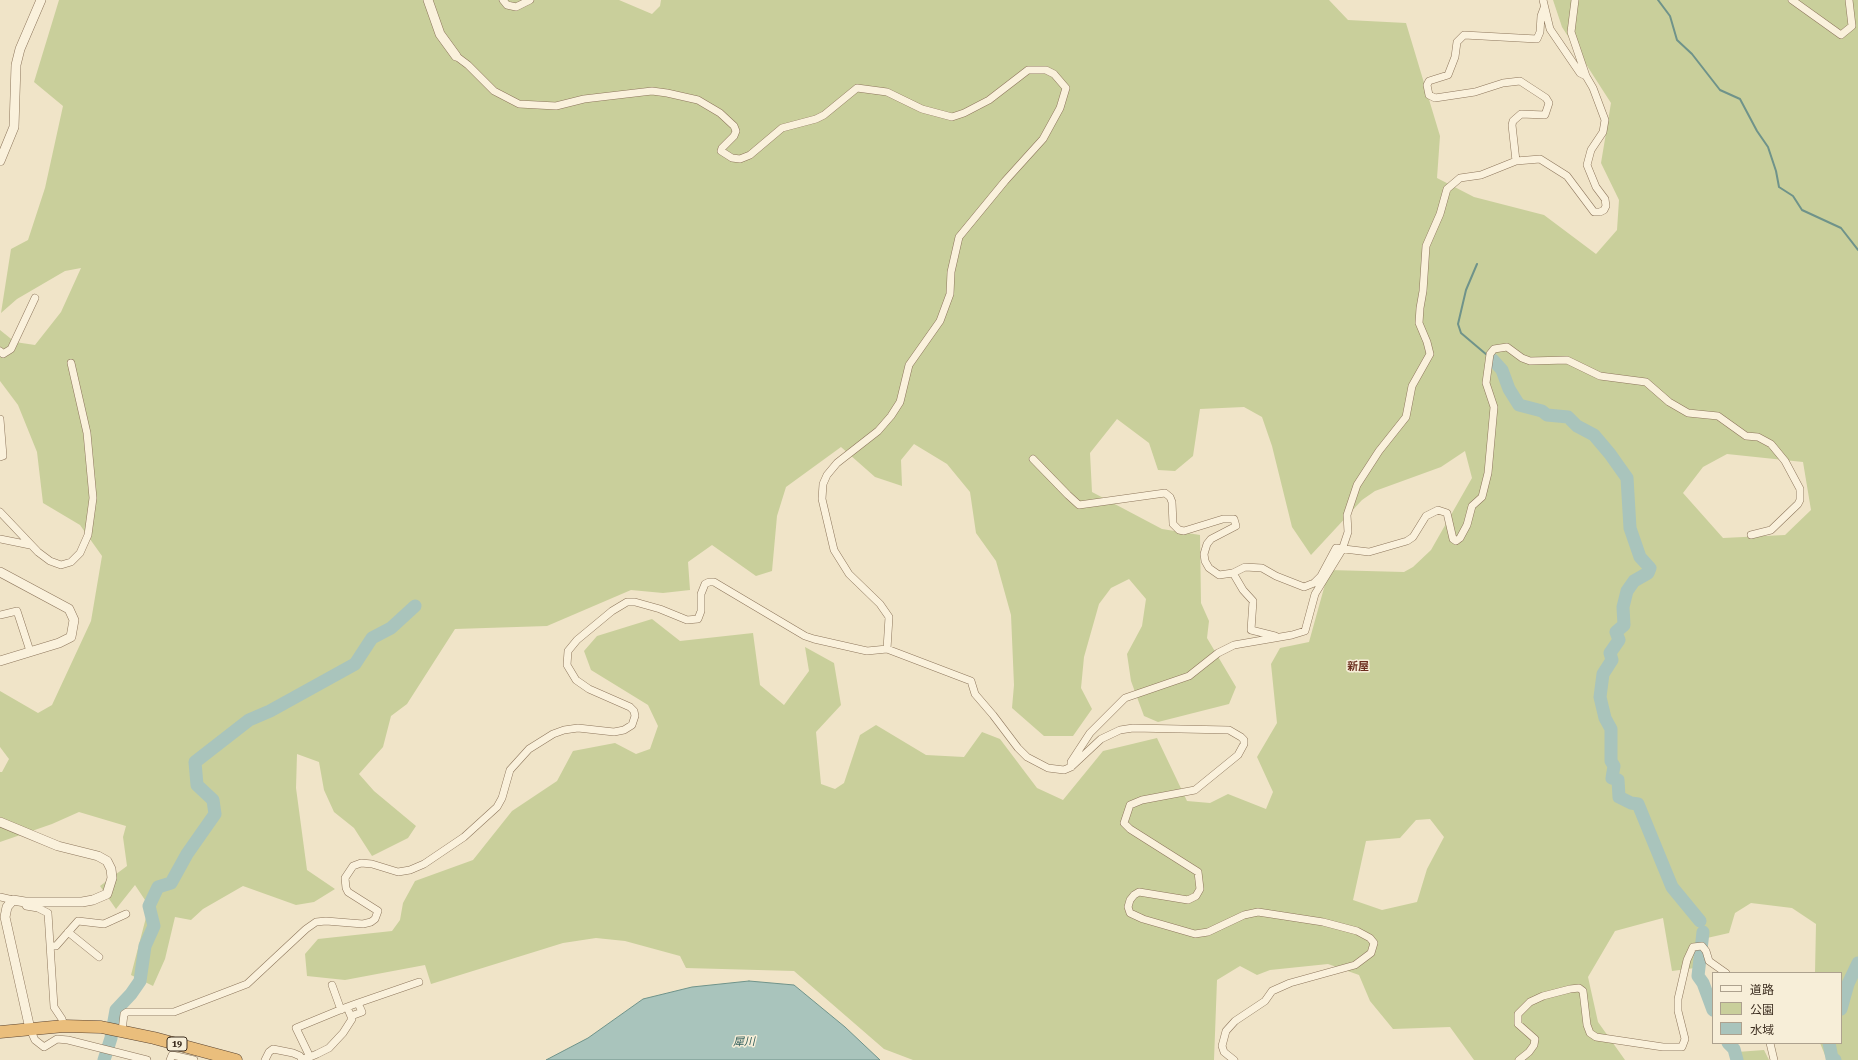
<!DOCTYPE html>
<html>
<head>
<meta charset="utf-8">
<style>
  body { margin:0 }
  #map { position:relative; width:1858px; height:1060px; overflow:hidden; background:#f0e4c8; font-family:"Roboto Serif","Noto Sans JP",serif }
  canvas { display:block }
  .legend { position:absolute; left:1712px; top:972px; width:130px; height:72px; box-sizing:border-box; background:#f7eed8; border:1px solid #ada18e; margin:0; padding:5px 7px; list-style:none; font-size:12px; color:#3d2e20 }
  .legend li { display:flex; align-items:center; gap:8px; height:20px }
  .legend b { width:20px; border:1px solid #ada18e }
</style>
</head>
<body>
<div id="map">
<canvas width="1858" height="1060"></canvas>
<ul class="legend">
<li><b style="height:5px;background:#faf1dc"></b>道路</li>
<li><b style="height:11px;background:#c9cf9b"></b>公園</li>
<li><b style="height:11px;background:#a9c4bc"></b>水域</li>
</ul>
</div>
<script>
const g = document.querySelector('canvas').getContext('2d');
g.lineJoin = 'round';
function fill(path, color) {
  g.fillStyle = color;
  g.fill(path, 'evenodd');
}
function shape(rows) {
  const path = new Path2D();
  for (const r of rows) {
    path.moveTo(r[0], r[1]);
    for (let i = 2; i < r.length; i += 2) path.lineTo(r[i], r[i + 1]);
  }
  return path;
}
function stroke(path, color, width, dash) {
  g.strokeStyle = color;
  g.lineWidth = width;
  g.lineCap = dash ? 'butt' : 'round';
  g.setLineDash(dash || []);
  g.stroke(path);
}
function label(font, color, halo, rows, align = 'center') {
  g.font = font + ' "Roboto Serif","Noto Sans JP",serif';
  g.lineWidth = 3;
  g.setLineDash([]);
  g.textBaseline = 'middle';
  g.strokeStyle = halo;
  g.fillStyle = color;
  for (const [text, x, y, turn = 0] of rows) {
    g.save();
    g.translate(x, y);
    g.rotate((+turn || 0) * Math.PI / 180);
    g.textAlign = isNaN(turn) ? turn : align;
    if (halo) g.strokeText(text, 0, 0);
    g.fillText(text, 0, 0);
    g.restore();
  }
}
fill(shape([
  [59,0,619,0,652,14,660,6,661,0,1329,0,1348,20,1406,23,1440,136,1437,178,1474,197,1544,215,1596,254,1617,230,1619,200,1601,163,1611,103,1562,27,1553,0,1858,0,1858,1060,1827,1060,1820,1043,1841,1043,1841,973,1815,973,1816,924,1792,908,1751,903,1735,913,1729,933,1707,938,1695,968,1672,971,1663,918,1615,931,1588,977,1598,1022,1625,1060,1474,1060,1450,1027,1393,1029,1370,1001,1359,975,1328,964,1270,970,1257,975,1240,966,1217,980,1214,1060,913,1060,884,1049,794,971,686,968,680,956,625,941,596,938,563,943,431,984,425,965,345,980,307,976,305,954,318,939,392,931,400,920,403,903,415,881,473,860,512,811,557,781,573,751,615,743,636,754,650,749,658,726,648,705,591,670,584,651,597,636,652,619,680,641,753,633,760,685,784,705,809,671,805,647,834,663,841,705,816,732,821,784,835,789,844,783,860,735,876,725,926,755,964,757,982,732,1000,739,1037,788,1063,800,1103,751,1157,738,1187,801,1210,803,1228,794,1266,809,1273,792,1257,757,1277,723,1271,664,1280,648,1309,642,1329,570,1404,572,1413,567,1431,550,1472,478,1465,451,1441,467,1375,491,1362,500,1311,555,1292,527,1272,446,1262,417,1244,407,1200,409,1193,456,1175,471,1158,470,1149,443,1117,419,1090,453,1092,492,1162,529,1200,535,1201,603,1209,621,1207,638,1236,687,1229,704,1158,722,1144,716,1131,681,1127,654,1142,626,1146,599,1129,579,1111,588,1099,604,1084,657,1081,688,1092,709,1073,736,1044,736,1012,708,1014,685,1011,615,996,561,976,533,970,492,947,464,914,444,901,460,902,486,875,477,841,447,786,487,777,516,772,571,756,576,712,545,688,562,690,590,663,593,631,590,547,626,455,629,407,704,391,716,383,747,359,774,374,791,416,826,408,838,372,856,354,828,334,812,324,790,319,762,297,754,296,788,307,870,335,889,314,902,296,905,243,886,203,909,191,920,175,917,165,959,153,986,131,975,149,906,135,885,116,909,100,886,127,866,123,837,126,826,79,812,52,824,0,842,0,772,2,772,9,759,0,747,0,691,38,713,52,705,91,621,102,556,80,525,43,503,37,452,18,405,0,381,0,330,15,342,35,345,61,312,81,268,65,271,17,299,1,313,11,249,28,240,45,188,63,106,34,82],
  [1727,454,1803,462,1811,510,1785,535,1723,538,1683,493,1703,467],
  [1430,819,1444,837,1427,869,1417,902,1382,910,1353,900,1366,841,1400,838,1416,820],
  [1764,1050,1769,1060,1733,1060,1737,1052]
]), '#c9cf9b');
const water = shape([
  [749,981,794,985,845,1027,880,1060,546,1060,588,1038,643,999,692,987,749,981]
]);
fill(water, '#a9c4bc');
stroke(water, '#6f938a', 1);
stroke(shape([
  [1658,0,1670,16,1677,40,1692,54,1720,90,1740,99,1757,131,1768,147,1776,171,1779,187,1793,196,1802,210,1841,228,1858,250],
  [1477,264,1466,290,1458,324,1461,333,1487,355]
]), '#6f938a', 2);
stroke(shape([
  [1493,360,1502,370,1509,389,1519,405,1542,411,1547,415,1568,417,1577,426,1594,435,1610,454,1627,478,1630,528,1640,557,1650,568,1648,573,1634,581,1627,591,1623,607,1624,625,1616,632,1619,640,1610,653,1612,660,1603,674,1600,697,1605,718,1611,729,1611,761,1614,766,1612,778,1618,780,1619,797,1631,803,1638,804,1672,887,1700,921],
  [1703,932,1698,976,1703,983,1713,1010],
  [1841,1009,1848,984,1858,963],
  [1728,1043,1734,1049,1737,1060],
  [1829,1043,1832,1058,1835,1060],
  [104,1060,111,1038,116,1010,131,994,140,981,145,946,154,926,149,906,158,887,171,883,187,854,215,814,213,800,197,785,195,762,249,720,270,711,355,664,372,638,391,628,415,606]
]), '#a9c4bc', 13);
const minor = shape([
  [503,0,507,5,516,7,530,0],
  [1543,0,1550,29,1580,73,1586,76],
  [1792,0,1841,35,1852,26,1849,0],
  [456,56,468,65,494,91,519,104,556,106,584,99,652,91,667,93,698,100,720,113,734,126,736,131,734,136,722,148,721,151,732,158,740,159,750,155,782,128,816,119,824,115,857,88,887,92,922,109,952,117,964,113,989,100,1028,70,1046,70,1054,74,1066,88,1060,108,1043,139,1005,181,959,237,951,272,950,294,940,321,909,365,900,402,891,416,878,431,837,463,827,475,823,484,822,499,834,550,849,574,880,604,889,617,887,649],
  [1516,161,1512,125,1513,121,1521,114,1545,115,1549,103,1546,98,1520,81,1503,83,1475,92,1435,98,1429,95,1427,85,1429,81,1448,75,1455,57,1457,42,1464,35,1537,39,1540,32,1541,16,1544,8],
  [0,351,3,354,11,349,35,298],
  [0,457,3,456,0,419],
  [1033,459,1068,495,1079,505,1165,493,1170,497,1172,502,1173,524,1179,530,1184,531,1223,519,1234,519,1236,526,1211,539,1207,544,1204,554,1205,561,1209,568,1219,575,1233,573,1243,590,1253,601,1251,630,1275,636],
  [0,512,38,552,50,561,61,565,71,562,80,553,88,535,93,498,87,433,71,363],
  [0,539,30,545],
  [1233,573,1245,567,1262,568,1276,576,1304,587,1314,583,1321,576,1336,548,1369,552,1407,541,1413,537,1426,516,1438,510,1447,513,1453,539,1456,541,1460,538,1467,525,1472,506,1482,497,1488,473,1494,407,1486,383,1490,354,1494,349,1507,347,1522,358,1530,361,1567,360,1600,376,1646,382,1669,402,1688,413,1718,416,1746,436,1758,437,1771,444,1785,461,1800,489,1800,500,1798,504,1771,530,1751,535],
  [0,615,17,611,30,651],
  [1071,767,1071,762,1090,733,1125,698,1189,676,1218,653,1234,645,1292,635,1305,631,1315,594,1342,550,1348,532,1347,515,1357,485,1379,451,1406,417,1412,386,1430,354,1427,342,1419,323,1420,308,1423,291,1426,246,1440,214,1447,189,1460,178,1481,175,1516,161,1540,159,1567,176,1594,212,1600,212,1604,210,1606,206,1605,199,1596,187,1587,165,1591,150,1603,132,1605,120,1593,88,1586,76,1571,32,1575,0],
  [0,897,13,900],
  [25,902,26,906,38,908,48,913,54,1007,62,1019,64,1026],
  [68,932,99,957],
  [52,946,56,946,78,921,104,924,126,914],
  [332,985,341,1010],
  [358,1003,419,982],
  [347,1007,358,1003,362,1012,351,1016],
  [30,1029,35,1040,44,1047,57,1039,68,1040,147,1060],
  [122,1031,124,1014,127,1012,174,1012,247,984,306,929,316,922,326,921,363,924,371,922,375,919,378,911,348,892,346,888,345,878,353,866,361,863,372,864,398,872,410,870,424,864,464,837,497,807,502,798,510,770,529,749,553,734,564,730,578,728,614,732,624,730,632,725,635,716,634,711,630,707,589,689,576,680,567,665,568,651,577,640,612,611,627,602,635,602,660,609,687,620,698,619,701,611,701,594,705,584,709,582,714,582,805,636,814,639,867,651,887,649,971,681,975,694,993,715,1018,748,1027,757,1048,768,1064,770,1071,767,1101,739,1120,730,1133,728,1229,730,1241,737,1244,740,1244,744,1238,755,1195,790,1142,800,1130,805,1124,823,1130,829,1198,872,1200,889,1196,896,1188,900,1139,892,1134,895,1130,900,1128,907,1130,913,1143,919,1195,934,1208,932,1244,915,1258,912,1323,922,1357,931,1370,938,1374,943,1371,953,1355,965,1290,983,1272,991,1265,1001,1235,1021,1226,1031,1222,1046,1224,1052,1234,1060],
  [1770,1043,1774,1060],
  [302,1059,310,1057,317,1054,329,1048,343,1033,352,1019,347,1007,296,1028,310,1057],
  [170,1060,172,1055,194,1060],
  [265,1060,269,1052,273,1049,293,1053,300,1056,302,1060],
  [1519,1060,1529,1052,1534,1045,1535,1039,1518,1024,1518,1014,1530,1002,1543,996,1570,989,1579,988,1583,991,1587,1025,1590,1033,1596,1037,1663,1047,1682,1047,1685,1039,1678,1011,1678,999,1687,960,1693,947,1702,946,1706,951,1709,961,1726,973]
]);
const tertiary = shape([
  [428,0,440,34,456,56],
  [0,161,14,127,16,65,20,49,41,0],
  [0,572,69,609,74,620,71,637,59,643,0,661],
  [0,822,58,846,98,856,107,861,111,869,112,878,107,894,93,900,82,902,25,902,13,900,7,907,5,917,30,1029]
]);
const trunk = shape([
  [0,1032,64,1026,101,1027,154,1038,236,1060]
]);
stroke(minor, '#8d765c', 8);
stroke(tertiary, '#8d765c', 10);
stroke(trunk, '#5b4430', 13);
stroke(minor, '#faf1dc', 7);
stroke(tertiary, '#faf1dc', 9);
stroke(trunk, '#eabe7c', 12);
for (const [x, y, w] of [
  [177,1044,20]
]) {
  const box = new Path2D();
  box.roundRect(x - w / 2, y - 7, w, 14, 3);
  g.fillStyle = '#f7eed8';
  g.fill(box);
  stroke(box, '#3d2e20', 1);
}
label('bold 9px', '#3d2e20', null, [
  ["19",177,1044]
]);
label('bold 11px', '#6b2e1e', '#f7eed8', [
  ["新屋",1358,667]
]);
label('italic 11px', '#2f5d5a', '#f7eed8', [
  ["犀川",744,1042,-1]
]);
</script>
</body>
</html>
